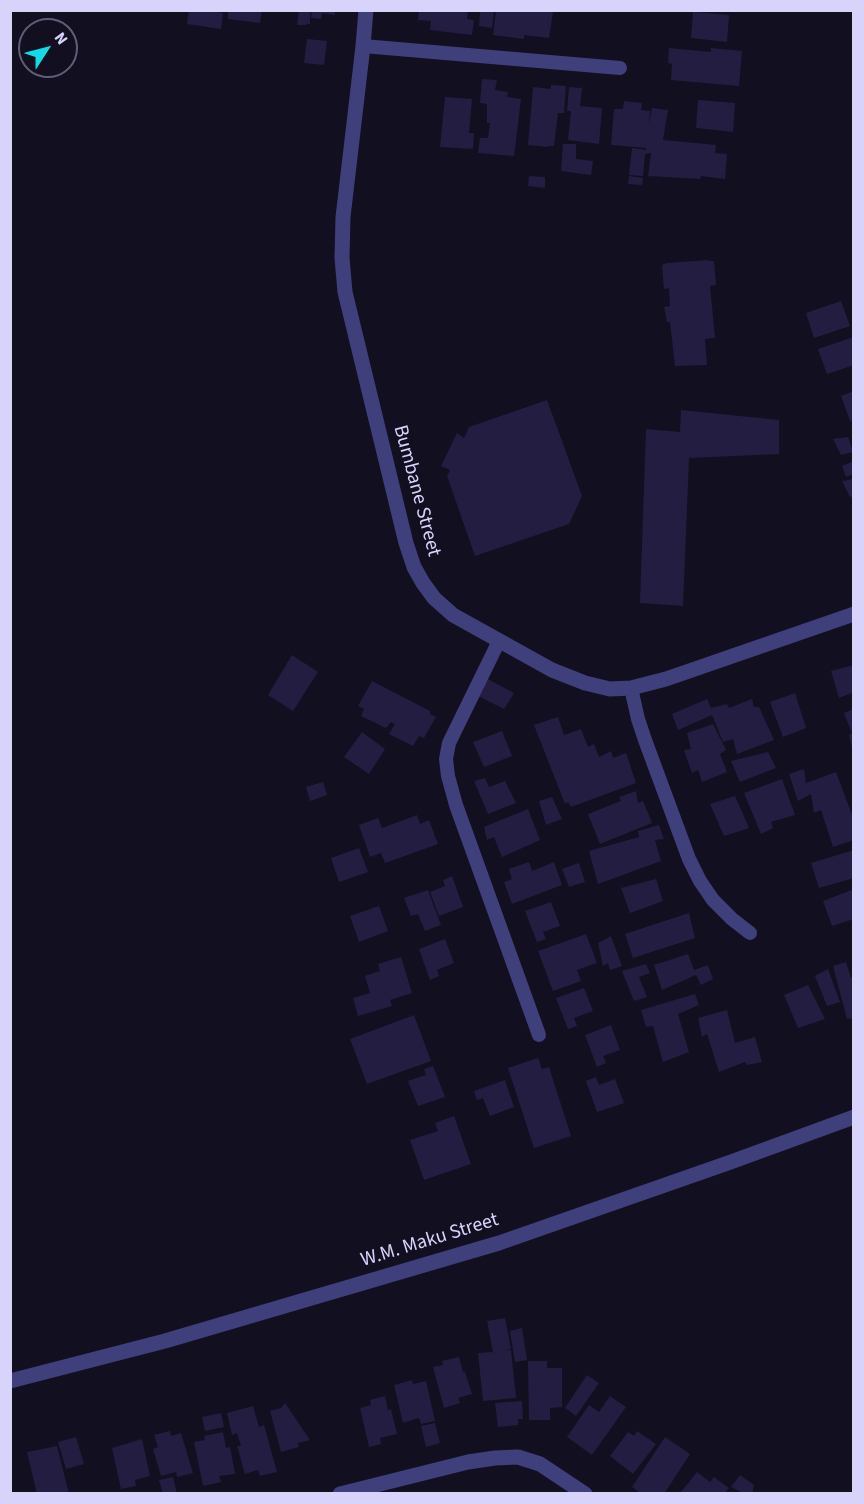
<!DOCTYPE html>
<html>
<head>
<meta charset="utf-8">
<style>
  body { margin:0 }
  #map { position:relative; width:864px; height:1504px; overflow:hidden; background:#120f21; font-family:"Source Sans 3",sans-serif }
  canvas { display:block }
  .frame { position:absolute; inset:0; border:12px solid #d7d3fb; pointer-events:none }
  .north { position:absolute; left:18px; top:18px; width:60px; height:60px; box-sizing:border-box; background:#120f21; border:2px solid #615d78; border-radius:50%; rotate:54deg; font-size:16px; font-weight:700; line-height:24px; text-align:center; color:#d7d3fb }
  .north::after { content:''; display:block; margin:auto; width:21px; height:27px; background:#14d9e7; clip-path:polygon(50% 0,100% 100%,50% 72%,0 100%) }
</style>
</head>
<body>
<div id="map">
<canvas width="864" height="1504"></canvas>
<div class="frame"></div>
<div class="north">N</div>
</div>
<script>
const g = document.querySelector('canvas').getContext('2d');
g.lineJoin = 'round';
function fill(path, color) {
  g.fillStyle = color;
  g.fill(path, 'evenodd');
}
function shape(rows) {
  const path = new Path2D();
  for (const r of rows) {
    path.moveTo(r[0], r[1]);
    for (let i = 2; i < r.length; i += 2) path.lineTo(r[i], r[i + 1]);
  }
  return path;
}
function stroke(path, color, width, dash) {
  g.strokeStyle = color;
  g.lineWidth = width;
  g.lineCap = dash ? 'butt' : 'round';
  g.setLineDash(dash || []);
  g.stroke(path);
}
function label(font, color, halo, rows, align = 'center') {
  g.font = font + ' "Source Sans 3",sans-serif';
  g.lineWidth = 6;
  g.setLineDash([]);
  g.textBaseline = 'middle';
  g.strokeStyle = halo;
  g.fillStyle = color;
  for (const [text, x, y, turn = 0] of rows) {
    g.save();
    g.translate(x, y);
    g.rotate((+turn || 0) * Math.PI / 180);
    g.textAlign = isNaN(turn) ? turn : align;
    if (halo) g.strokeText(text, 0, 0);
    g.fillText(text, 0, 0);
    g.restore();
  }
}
fill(shape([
  [189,10,208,10,223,13,221,29,187,24],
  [228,10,262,10,260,23,228,19],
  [299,10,310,12,310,24,306,24,306,25,297,25],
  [312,10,335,10,335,15,322,13,321,19,311,18],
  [419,10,468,10,467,19,474,20,472,35,430,30,431,21,418,20],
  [480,10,494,10,492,28,479,26],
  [496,10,542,10,553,12,549,38,524,35,524,39,493,35],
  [693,12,729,15,727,42,691,38],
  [307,39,327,41,324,65,304,63],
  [669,48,711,52,711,48,742,51,739,86,671,80,672,64,668,63],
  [482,79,497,80,495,90,508,92,507,97,521,99,514,156,478,153,480,138,488,138,490,123,487,123,487,104,480,103],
  [551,85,566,86,564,113,558,113,554,146,548,146,548,147,528,145,533,87,551,89],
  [569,87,582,88,580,106,602,108,599,144,568,140,571,111,567,111],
  [445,97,472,99,469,133,474,133,473,149,440,147],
  [698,100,735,103,733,132,696,128],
  [624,101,642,103,641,110,650,111,649,124,652,108,668,110,663,140,716,145,715,153,727,154,725,179,701,176,700,179,648,176,651,153,645,154,643,176,629,175,632,148,646,150,646,148,611,145,614,109,623,109],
  [563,144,576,144,576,159,593,161,591,175,561,171],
  [529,176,545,177,545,188,528,186],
  [629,176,643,178,642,185,628,184],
  [709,260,708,261,714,261,716,285,710,286,715,338,705,339,707,365,675,366,670,322,667,322,664,307,670,306,669,288,664,289,662,265,667,263],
  [841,301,850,326,814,338,806,313],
  [854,337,854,365,827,374,818,349],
  [854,391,854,420,850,421,841,396],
  [547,400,582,496,569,524,475,556,447,476,450,470,441,466,457,433,464,438,469,427],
  [681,410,779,420,779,454,689,458,683,606,640,603,646,429,680,432],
  [848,437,853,452,841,455,833,439],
  [854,461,854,474,846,477,842,466],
  [854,479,854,496,850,497,842,481],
  [292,655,318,672,293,711,268,695],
  [854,665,854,692,839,698,831,671],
  [488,679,514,693,504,709,478,696],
  [372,681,430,711,430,714,436,717,424,738,419,736,413,746,389,734,395,724,391,722,386,728,361,716,364,709,358,706],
  [795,693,806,728,783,737,770,702],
  [707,699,711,708,727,704,729,708,752,699,754,707,759,707,774,740,737,754,733,739,723,742,712,715,678,730,672,714],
  [854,709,854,748,852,748,849,735,852,733,844,713],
  [558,717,564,735,581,729,588,747,594,744,599,757,611,751,613,758,626,753,636,783,571,807,568,802,565,804,534,725],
  [713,724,726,750,720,754,727,772,702,782,698,770,692,773,684,750,691,749,687,733],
  [502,731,512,756,484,767,473,742],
  [362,732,385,749,369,774,344,757],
  [768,752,776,768,740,782,731,761],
  [804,769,806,783,836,772,854,820,854,840,833,847,821,810,814,813,811,794,798,801,789,774],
  [485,778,489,787,505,781,516,803,488,814,474,781],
  [782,779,795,815,771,822,773,828,761,834,744,793],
  [323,782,327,795,310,801,306,787],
  [636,791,638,803,643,801,652,823,600,844,588,814,621,801,619,797],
  [735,796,749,828,724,836,710,804],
  [552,797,562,819,546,825,539,801],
  [528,809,540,840,502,857,494,837,487,840,484,827],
  [417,815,420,824,429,820,438,844,385,863,381,853,370,857,359,825,378,818,382,828],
  [659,825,664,839,655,840,661,861,598,884,589,851,639,837,638,831],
  [359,848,368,872,339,882,331,858],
  [854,850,854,878,819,888,811,863],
  [529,862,532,871,554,862,562,885,512,904,504,882,512,879,509,869],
  [579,863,585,882,569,887,562,869],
  [452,876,463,907,439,916,430,892,445,886,443,880],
  [656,879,663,901,630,913,621,888],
  [854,889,854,919,832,926,823,901],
  [428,890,441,925,425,931,418,914,411,916,404,898],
  [551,902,560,926,543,932,546,939,537,942,525,911],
  [379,906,388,931,359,942,350,916],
  [689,913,695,938,633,958,625,934],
  [586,934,597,963,577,970,581,981,553,991,538,951],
  [611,936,622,966,610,970,608,963,603,966,598,943],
  [445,939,454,963,437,970,439,976,430,980,419,949],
  [688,954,694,970,708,965,713,979,701,985,696,975,662,990,654,965],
  [401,957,412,993,390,1000,392,1006,358,1016,353,998,370,993,365,976,380,971,378,964],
  [846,962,851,978,854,978,854,1018,847,1019,833,966],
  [646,964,650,973,639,977,647,997,634,1001,622,971],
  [828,969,840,1002,827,1006,815,976],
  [808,985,825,1019,798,1028,784,995],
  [584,988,593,1011,574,1018,577,1026,568,1029,556,998],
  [695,994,699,1005,678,1014,689,1052,663,1062,653,1026,646,1027,641,1010],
  [727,1010,735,1043,755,1037,762,1062,747,1065,745,1062,719,1072,707,1034,702,1037,698,1018],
  [414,1015,431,1061,367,1084,350,1039],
  [611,1025,620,1050,603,1056,606,1063,597,1067,585,1035],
  [538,1058,542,1069,549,1067,571,1136,534,1148,508,1068],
  [433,1066,445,1097,418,1106,408,1081,426,1075,424,1069],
  [596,1077,599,1085,615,1079,624,1103,597,1112,586,1081],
  [505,1080,514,1107,490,1116,483,1098,477,1100,474,1091],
  [454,1116,471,1164,424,1180,410,1140,438,1131,435,1123],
  [505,1318,511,1349,505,1350,511,1350,516,1398,483,1401,478,1353,493,1352,487,1321],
  [522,1328,527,1360,515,1362,510,1331],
  [459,1357,463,1372,465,1372,472,1394,458,1398,460,1403,444,1408,433,1367,443,1365,442,1361],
  [528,1361,547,1361,547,1368,562,1368,562,1407,550,1408,550,1420,529,1420],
  [587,1375,599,1383,576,1416,565,1408],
  [412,1380,413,1384,426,1381,435,1421,421,1424,419,1418,403,1423,394,1385],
  [385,1396,388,1410,391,1409,397,1434,380,1438,381,1444,369,1447,360,1408,371,1405,370,1400],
  [610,1396,626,1407,592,1455,567,1437,589,1405,599,1412],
  [522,1401,523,1419,518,1419,518,1425,498,1427,495,1403],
  [285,1403,310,1440,298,1443,299,1447,281,1452,270,1411,281,1408],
  [253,1406,259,1427,264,1425,277,1472,260,1476,258,1470,245,1474,237,1446,241,1446,237,1433,232,1435,227,1413],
  [221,1413,224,1427,205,1431,202,1417],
  [435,1423,440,1443,426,1447,421,1426],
  [170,1431,171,1436,181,1433,193,1473,177,1477,176,1472,161,1476,153,1449,158,1447,154,1435],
  [637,1431,656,1444,633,1474,610,1456,628,1432,634,1436],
  [223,1432,226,1448,230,1447,235,1474,219,1476,221,1482,203,1486,194,1442,205,1440,204,1436],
  [76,1437,84,1464,66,1469,58,1442],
  [665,1437,690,1454,664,1494,642,1494,632,1487],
  [142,1439,150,1476,135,1480,136,1486,121,1489,112,1448],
  [57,1446,69,1494,37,1494,27,1452],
  [697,1472,710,1482,714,1477,729,1488,724,1494,678,1494,680,1491,681,1492],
  [740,1475,754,1485,752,1494,745,1494,731,1487],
  [173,1477,177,1494,163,1494,159,1480]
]), '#231d41');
stroke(shape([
  [363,46,620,68],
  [499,641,449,743,446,759,448,776,456,805,539,1035],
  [631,688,638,719,645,740,689,859,700,881,713,900,732,919,750,933]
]), '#3f3f7c', 14);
stroke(shape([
  [366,10,363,46,343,217,342,258,345,292,406,543,414,567,423,583,434,598,453,615,552,670,585,683,610,689,631,688,666,679,854,614],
  [10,1381,165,1341,499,1243,728,1163,854,1117],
  [340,1494,468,1462,495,1458,518,1457,540,1464,585,1494]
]), '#3f3f7c', 15);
label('20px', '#d7d3fb', '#120f21', [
  ["Bumbane Street",416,491,75],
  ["W.M. Maku Street",430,1241,-17]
]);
</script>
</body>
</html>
